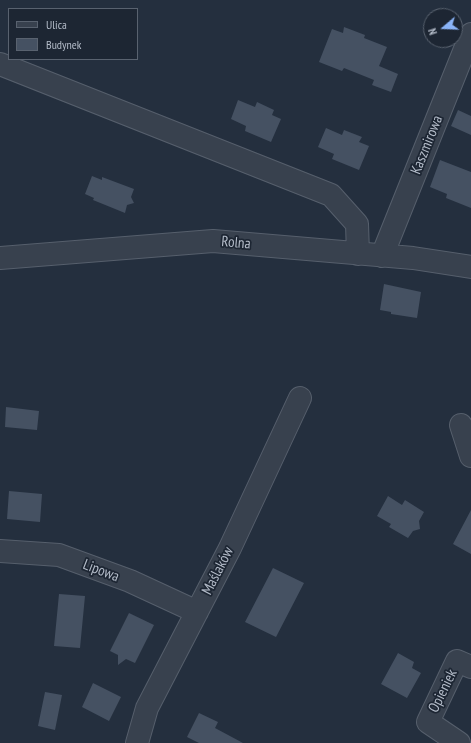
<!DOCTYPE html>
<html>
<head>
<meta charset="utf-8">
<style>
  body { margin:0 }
  #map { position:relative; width:471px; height:743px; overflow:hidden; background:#242f3e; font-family:"PT Sans Narrow",sans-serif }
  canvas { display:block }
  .legend { position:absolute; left:8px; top:8px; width:130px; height:52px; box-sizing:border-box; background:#1d2633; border:1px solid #59626f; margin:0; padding:5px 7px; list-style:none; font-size:12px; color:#b4bcc9 }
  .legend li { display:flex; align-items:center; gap:8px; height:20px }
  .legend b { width:20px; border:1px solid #59626f }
  .north { position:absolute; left:423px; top:8px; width:40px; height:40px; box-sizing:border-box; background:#1d2633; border:1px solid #59626f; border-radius:50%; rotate:251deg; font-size:11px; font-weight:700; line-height:16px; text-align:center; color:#b4bcc9 }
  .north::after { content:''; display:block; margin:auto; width:14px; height:18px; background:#8ab4f8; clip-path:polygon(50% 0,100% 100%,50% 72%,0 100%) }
</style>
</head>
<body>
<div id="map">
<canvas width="471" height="743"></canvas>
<ul class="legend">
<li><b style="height:5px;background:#38414e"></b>Ulica</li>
<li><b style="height:11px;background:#455162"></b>Budynek</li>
</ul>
<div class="north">N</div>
</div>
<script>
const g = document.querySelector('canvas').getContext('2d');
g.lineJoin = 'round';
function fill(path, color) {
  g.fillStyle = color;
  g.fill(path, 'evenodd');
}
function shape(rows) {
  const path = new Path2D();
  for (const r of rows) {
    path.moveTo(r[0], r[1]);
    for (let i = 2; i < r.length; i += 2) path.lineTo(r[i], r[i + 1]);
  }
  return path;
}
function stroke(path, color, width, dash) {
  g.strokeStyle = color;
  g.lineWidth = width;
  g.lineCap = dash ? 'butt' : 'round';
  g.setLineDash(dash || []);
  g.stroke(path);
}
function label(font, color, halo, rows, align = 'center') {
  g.font = font + ' "PT Sans Narrow",sans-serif';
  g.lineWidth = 3.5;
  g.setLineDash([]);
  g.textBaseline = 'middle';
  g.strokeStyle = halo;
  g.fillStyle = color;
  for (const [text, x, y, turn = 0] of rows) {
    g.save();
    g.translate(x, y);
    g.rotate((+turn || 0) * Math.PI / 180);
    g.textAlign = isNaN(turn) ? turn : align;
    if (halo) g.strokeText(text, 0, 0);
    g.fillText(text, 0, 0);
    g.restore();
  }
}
fill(shape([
  [344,27,365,35,364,38,387,47,379,66,398,74,391,92,372,85,374,80,344,68,342,71,319,62,332,29,343,33],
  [238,100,255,107,257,102,274,110,272,115,281,119,271,142,245,131,246,126,231,119],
  [458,110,471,116,471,135,451,126],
  [326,128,342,135,344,130,362,137,359,142,369,146,359,170,332,159,334,154,318,147],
  [440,160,471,172,471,208,446,198,447,194,430,187],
  [92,176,102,180,102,177,134,189,131,197,134,203,127,205,125,213,93,200,94,198,85,194],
  [384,284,421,292,417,318,391,314,391,312,380,310],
  [6,407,39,411,37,430,5,427],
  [9,491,42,494,40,522,7,519],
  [388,496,402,505,405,500,424,512,419,521,420,529,413,531,408,538,389,527,391,524,377,516],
  [471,510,471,554,453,544],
  [273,568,304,583,276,637,245,622],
  [59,594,85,596,80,648,54,646],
  [129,613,154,625,135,663,126,659,118,665,118,655,110,651],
  [398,653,414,662,412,668,421,673,407,698,381,684],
  [93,683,121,697,109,721,82,707],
  [45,692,62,695,55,730,38,726],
  [199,713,218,722,215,728,243,743,199,743,187,737]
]), '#455162');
const minor = shape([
  [0,64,331,195,357,224,358,254],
  [382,256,471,34],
  [0,258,213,241,413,258,471,267],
  [461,425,471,456],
  [0,551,59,555,130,581,197,612],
  [137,743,147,708,230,548,300,398],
  [459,743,428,722,457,661,471,667]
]);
stroke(minor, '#565f6c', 24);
stroke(minor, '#38414e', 22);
label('15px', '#b4bcc9', '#1d2633', [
  ["Kaszmirowa",427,145,-68],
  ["Rolna",236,243,5],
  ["Lipowa",101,571,21],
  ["Maślaków",218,571,-63],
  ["Opieniek",443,691,-64]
]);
</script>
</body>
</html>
